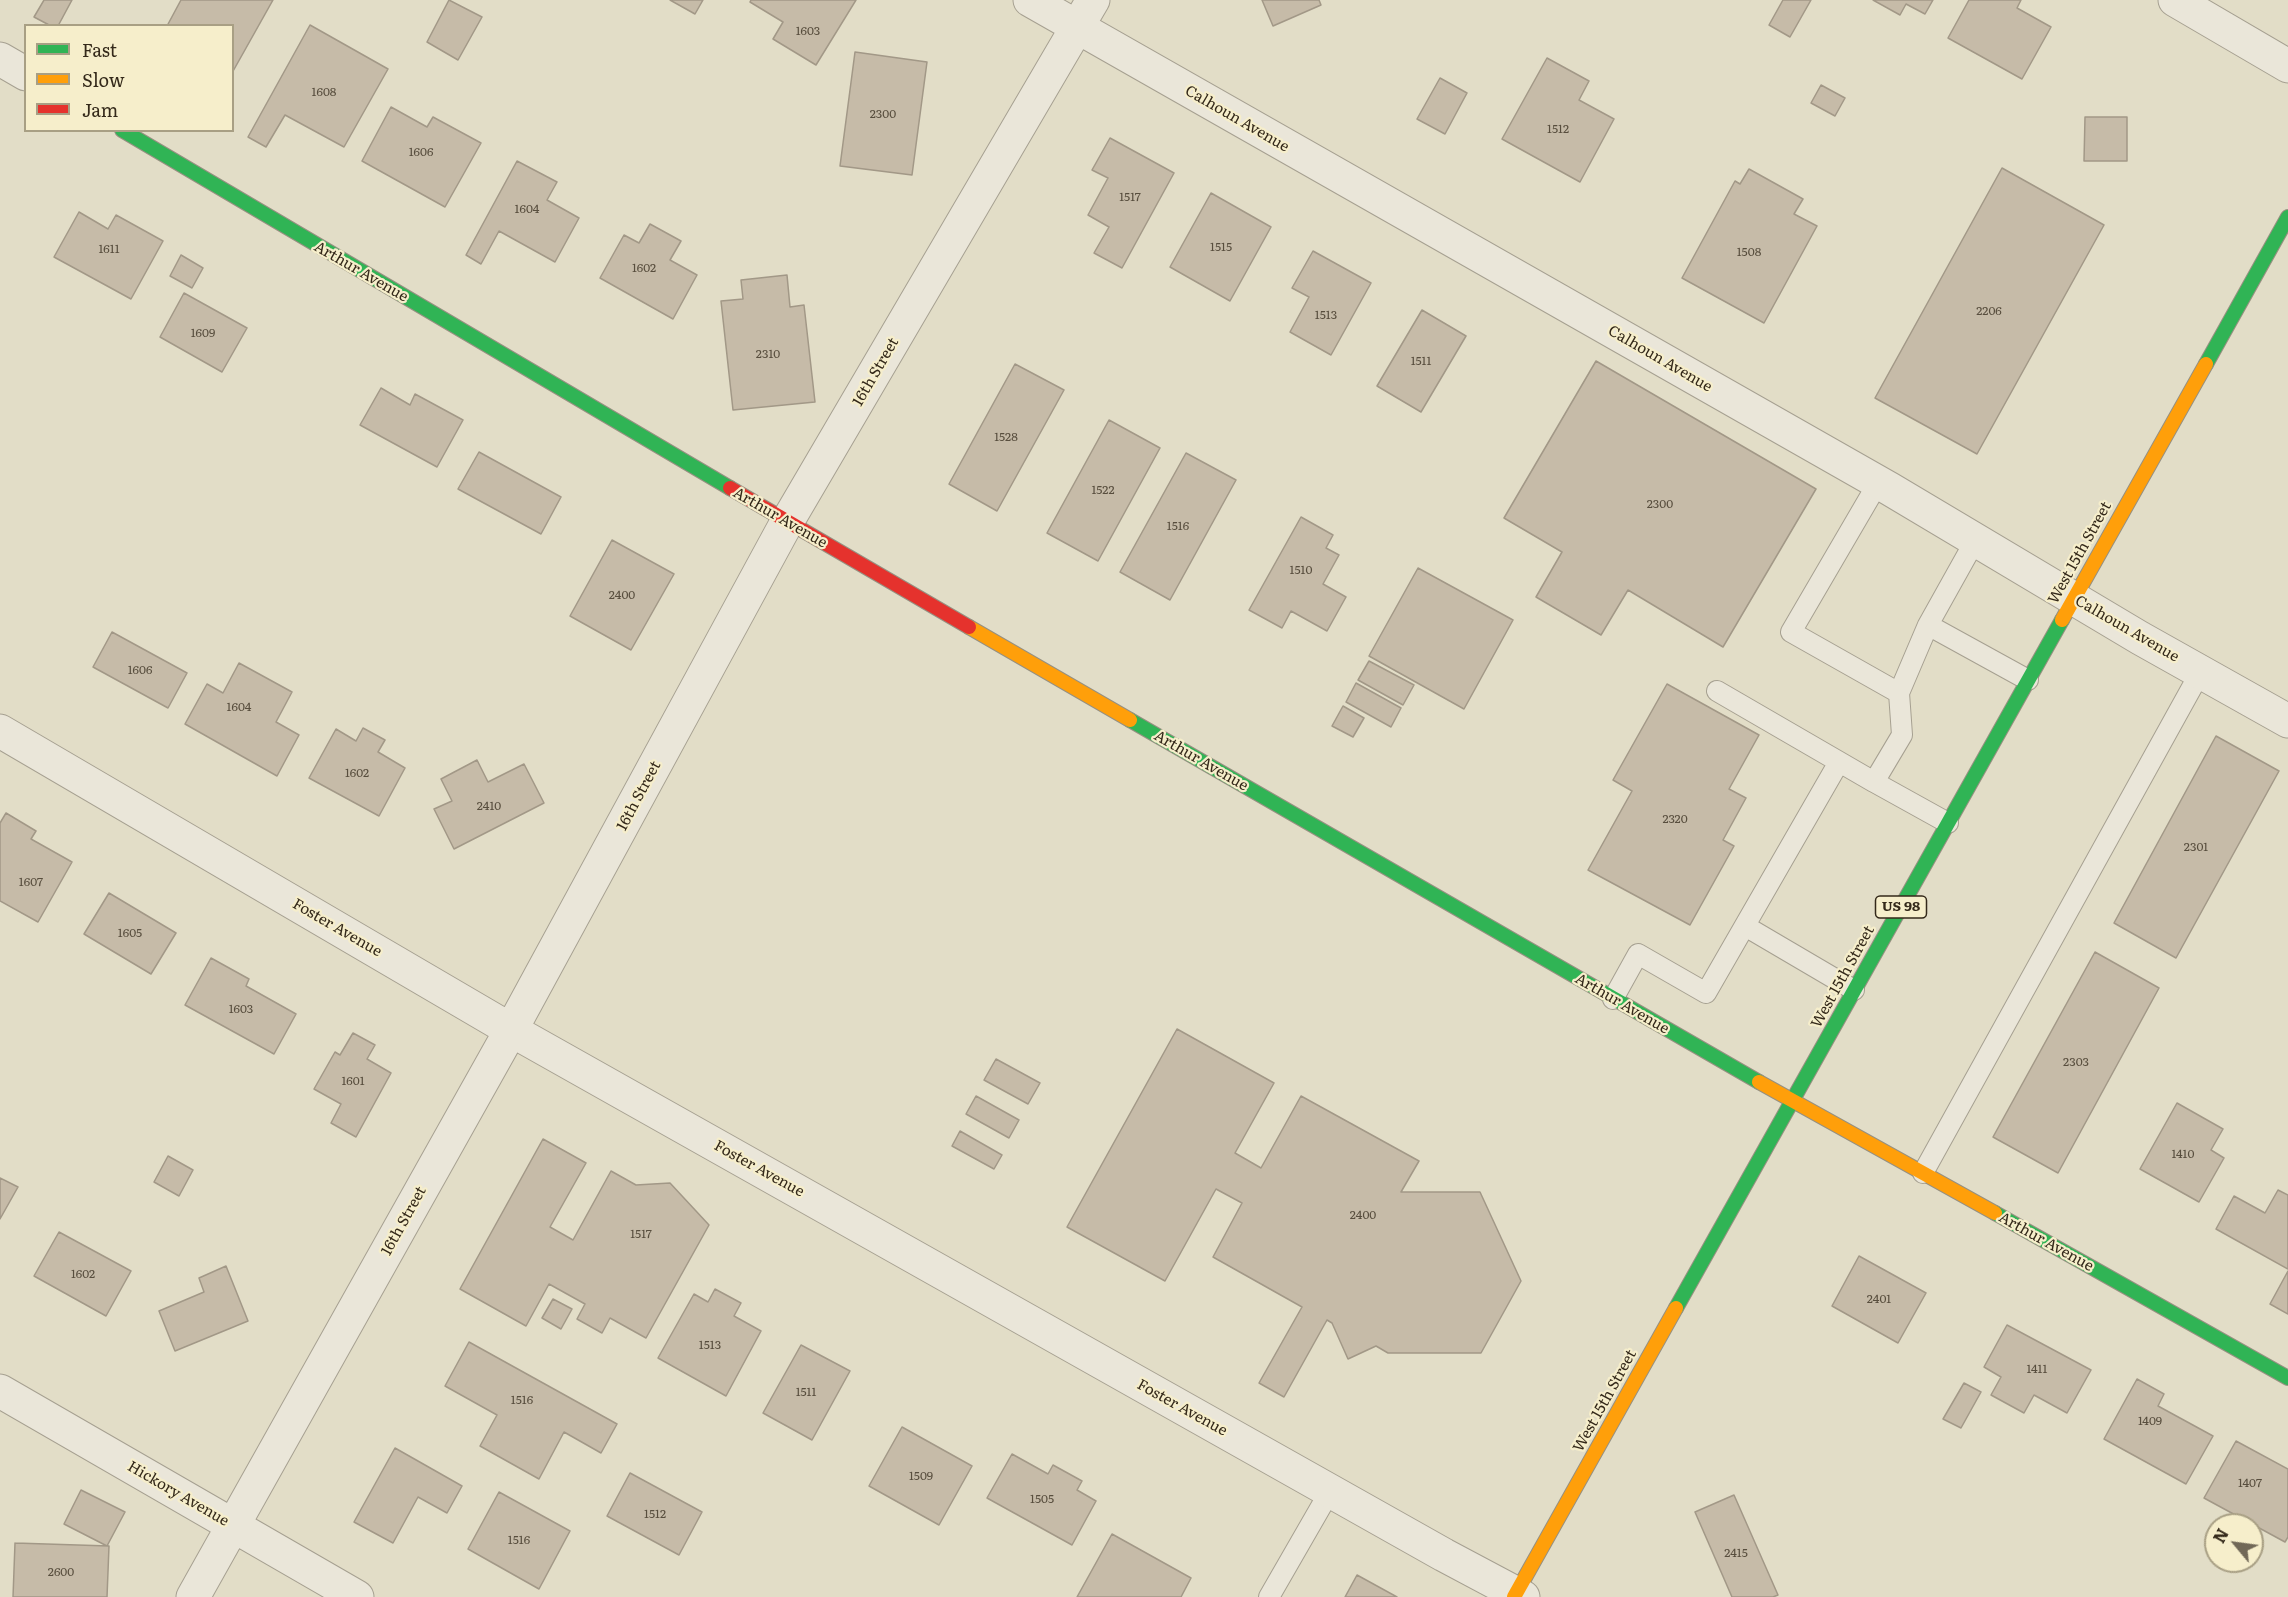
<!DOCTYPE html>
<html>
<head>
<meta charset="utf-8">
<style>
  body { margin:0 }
  #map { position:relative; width:2288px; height:1597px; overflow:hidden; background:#e2ddc7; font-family:Literata,serif }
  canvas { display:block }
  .legend { position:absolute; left:24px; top:24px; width:210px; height:108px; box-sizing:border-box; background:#f6eecb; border:2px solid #a89f84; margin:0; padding:8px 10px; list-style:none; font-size:18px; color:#34291a }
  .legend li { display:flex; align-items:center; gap:12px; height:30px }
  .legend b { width:30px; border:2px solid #a89f84 }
  .north { position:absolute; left:2204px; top:1513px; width:60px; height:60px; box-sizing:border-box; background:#f6eecb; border:2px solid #a89f84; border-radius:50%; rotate:299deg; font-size:16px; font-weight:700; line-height:24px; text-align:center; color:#34291a }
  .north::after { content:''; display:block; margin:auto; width:21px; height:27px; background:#716857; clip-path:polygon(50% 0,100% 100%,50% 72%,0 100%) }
</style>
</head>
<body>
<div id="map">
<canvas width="2288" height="1597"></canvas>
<ul class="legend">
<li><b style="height:8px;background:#30b455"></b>Fast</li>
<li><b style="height:8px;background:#ff9f0a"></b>Slow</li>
<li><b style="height:8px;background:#e5322d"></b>Jam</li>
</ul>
<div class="north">N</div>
</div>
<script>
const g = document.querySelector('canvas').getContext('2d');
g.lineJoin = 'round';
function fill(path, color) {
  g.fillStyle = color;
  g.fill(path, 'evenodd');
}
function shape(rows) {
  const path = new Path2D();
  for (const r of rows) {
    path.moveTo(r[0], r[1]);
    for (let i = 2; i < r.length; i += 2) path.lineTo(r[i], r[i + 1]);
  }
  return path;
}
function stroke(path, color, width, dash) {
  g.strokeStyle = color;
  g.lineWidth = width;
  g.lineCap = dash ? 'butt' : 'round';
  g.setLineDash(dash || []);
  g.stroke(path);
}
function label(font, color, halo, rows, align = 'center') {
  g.font = font + ' Literata,serif';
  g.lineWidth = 4.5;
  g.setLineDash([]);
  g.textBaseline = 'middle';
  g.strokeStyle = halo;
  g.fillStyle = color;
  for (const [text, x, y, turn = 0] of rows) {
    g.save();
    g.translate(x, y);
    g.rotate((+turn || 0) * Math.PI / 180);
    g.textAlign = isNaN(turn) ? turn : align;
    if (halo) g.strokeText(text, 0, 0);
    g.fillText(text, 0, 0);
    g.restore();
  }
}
const building = shape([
  [44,0,72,0,58,26,51,26,34,17,44,0],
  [181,0,273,0,232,73,232,26,167,26,181,0],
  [449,0,482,17,458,60,427,42,449,0],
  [670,0,703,0,695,14,670,0],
  [751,0,856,0,816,65,773,39,783,22,750,2,751,0],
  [1262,0,1319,0,1321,5,1273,26,1262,0],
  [1783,0,1811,0,1790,37,1769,25,1783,0],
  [1873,0,1933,0,1925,14,1906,4,1900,15,1873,0],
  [1969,0,2021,0,2017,8,2051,27,2022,79,1948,38,1969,0],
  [310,25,388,69,344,147,285,115,266,147,248,137,310,25],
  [855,52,927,62,912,175,840,166,855,52],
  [1547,58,1589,81,1579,100,1614,119,1580,182,1502,139,1547,58],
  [1440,78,1467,93,1445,134,1417,119,1440,78],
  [1821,85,1845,98,1835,116,1811,103,1821,85],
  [391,107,427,127,433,117,481,143,445,207,362,161,391,107],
  [2085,117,2127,117,2127,161,2084,161,2085,117],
  [1110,138,1174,173,1122,268,1094,253,1109,227,1088,215,1108,178,1092,170,1110,138],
  [517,161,557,182,547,200,579,218,555,262,499,231,481,264,466,255,517,161],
  [2002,168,2104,225,1977,454,1875,398,2002,168],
  [1749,169,1803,199,1794,214,1817,226,1764,323,1682,278,1735,181,1740,184,1749,169],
  [1211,193,1271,227,1230,301,1170,267,1211,193],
  [79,212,108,229,116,215,163,241,131,299,54,257,79,212],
  [650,224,681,241,670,260,697,275,673,319,600,278,624,235,639,243,650,224],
  [1313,251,1371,283,1331,355,1290,332,1309,297,1292,288,1313,251],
  [181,255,203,268,192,288,170,276,181,255],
  [787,275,790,307,804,305,815,402,733,410,721,301,743,299,741,280,787,275],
  [184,293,247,328,222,372,160,337,184,293],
  [1422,310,1466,336,1421,412,1377,386,1422,310],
  [1596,361,1816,489,1723,647,1628,590,1601,635,1536,597,1562,552,1504,518,1596,361],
  [1015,364,1064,390,997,511,949,484,1015,364],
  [381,388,410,405,415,394,463,420,437,467,360,425,381,388],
  [1109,420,1160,448,1098,561,1047,533,1109,420],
  [479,452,561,497,541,534,458,489,479,452],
  [1186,453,1236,480,1170,600,1120,572,1186,453],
  [1301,517,1333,535,1326,548,1339,555,1323,584,1346,597,1327,631,1291,611,1282,628,1249,610,1301,517],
  [612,540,674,574,631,650,570,616,612,540],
  [1418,568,1513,620,1464,709,1369,656,1418,568],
  [112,632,187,673,168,708,93,667,112,632],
  [1369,661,1414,685,1403,705,1358,680,1369,661],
  [239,663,292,692,276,722,299,735,277,776,185,724,207,684,223,693,239,663],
  [1356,683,1401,708,1391,727,1346,702,1356,683],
  [1667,684,1759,735,1729,789,1746,798,1723,840,1734,846,1690,925,1588,870,1632,791,1613,780,1667,684],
  [1343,706,1364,718,1353,737,1332,726,1343,706],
  [363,728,385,740,378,752,405,768,379,816,309,778,336,729,356,741,363,728],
  [2216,736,2279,771,2176,958,2114,923,2216,736],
  [477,760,488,782,524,764,544,803,454,849,434,809,452,801,441,779,477,760],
  [6,813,36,831,31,839,72,862,38,922,0,901,0,823,6,813],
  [109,893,176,933,151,974,84,934,109,893],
  [2095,952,2159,988,2058,1173,1993,1137,2095,952],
  [211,958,249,979,246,986,296,1014,274,1054,185,1005,211,958],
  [1177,1029,1274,1083,1235,1153,1261,1168,1301,1096,1419,1161,1401,1192,1480,1192,1521,1281,1481,1353,1388,1353,1376,1346,1348,1359,1332,1323,1327,1320,1284,1397,1259,1383,1302,1307,1213,1257,1242,1203,1216,1189,1165,1281,1067,1227,1177,1029],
  [353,1033,375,1045,367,1059,391,1073,356,1137,331,1123,341,1104,314,1089,335,1052,340,1055,353,1033],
  [996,1059,1040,1083,1028,1104,984,1080,996,1059],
  [976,1096,1019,1120,1009,1138,966,1114,976,1096],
  [2177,1103,2223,1129,2211,1150,2224,1158,2199,1202,2140,1169,2177,1103],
  [960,1131,1002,1155,994,1169,952,1146,960,1131],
  [543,1139,586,1163,550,1227,573,1240,611,1171,636,1185,670,1183,709,1225,646,1338,610,1318,602,1333,577,1319,585,1304,549,1284,526,1326,460,1289,543,1139],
  [168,1156,193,1170,179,1196,154,1182,168,1156],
  [0,1178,18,1187,0,1219,0,1178],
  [2278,1190,2288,1195,2288,1269,2216,1229,2234,1196,2265,1213,2278,1190],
  [59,1232,131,1271,106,1316,34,1276,59,1232],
  [1859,1256,1926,1293,1898,1343,1832,1306,1859,1256],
  [226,1266,248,1321,175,1351,159,1311,204,1292,199,1278,226,1266],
  [2288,1271,2288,1314,2270,1304,2288,1271],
  [715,1289,741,1303,734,1316,761,1331,726,1396,658,1358,694,1294,708,1302,715,1289],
  [553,1299,572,1309,561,1329,542,1318,553,1299],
  [2007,1325,2091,1370,2067,1413,2034,1395,2024,1413,1991,1395,2001,1377,1984,1367,2007,1325],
  [469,1342,617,1424,601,1453,564,1432,539,1479,480,1446,497,1415,445,1386,469,1342],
  [801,1345,850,1371,812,1440,763,1413,801,1345],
  [2137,1379,2164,1394,2158,1406,2213,1436,2186,1484,2104,1439,2137,1379],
  [1964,1383,1981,1392,1961,1428,1943,1419,1964,1383],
  [902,1427,972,1466,939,1525,869,1486,902,1427],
  [2236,1441,2288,1469,2288,1537,2285,1542,2204,1498,2236,1441],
  [395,1448,462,1486,447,1513,418,1497,393,1543,354,1522,395,1448],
  [1012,1454,1048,1474,1053,1465,1082,1481,1077,1490,1096,1501,1072,1545,987,1498,1012,1454],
  [630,1473,702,1512,679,1555,607,1516,630,1473],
  [81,1490,125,1512,107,1546,64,1524,81,1490],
  [499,1492,570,1531,539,1589,468,1549,499,1492],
  [1734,1495,1778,1595,1773,1597,1732,1597,1695,1512,1734,1495],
  [1112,1534,1191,1578,1181,1597,1077,1597,1112,1534],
  [15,1543,109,1546,107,1597,13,1597,15,1543],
  [1357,1575,1397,1597,1345,1597,1357,1575]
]);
fill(building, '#c6bba8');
stroke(building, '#a29887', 1.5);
const lane = shape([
  [1878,483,1791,632,1899,693],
  [1928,625,2028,680],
  [1717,691,1874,782,1902,735,1899,693,1928,625,1976,539],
  [1874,782,1948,823],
  [1745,926,1854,990],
  [1613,999,1638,954,1706,993,1839,762],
  [1923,1173,2201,671],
  [1269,1597,1330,1491]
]);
const street = shape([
  [1030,0,1890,489,2140,638,2288,721],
  [2175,0,2288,66],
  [0,59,26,74],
  [0,731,511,1030,1444,1555,1523,1597],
  [0,1391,357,1597],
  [193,1597,511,1030,787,522,1093,0]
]);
const fast = shape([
  [122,130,730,488],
  [2206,364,2288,217],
  [1130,720,1759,1082],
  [1995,1213,2288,1378],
  [1676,1308,2062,620]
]);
const slow = shape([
  [2062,620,2206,364],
  [969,627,1130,720],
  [1759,1082,1995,1213],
  [1514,1597,1676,1308]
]);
const jam = shape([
  [730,488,969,627]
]);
stroke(lane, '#a6a091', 22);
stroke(street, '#a6a091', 35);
stroke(fast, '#969081', 16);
stroke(slow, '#969081', 16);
stroke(jam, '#969081', 16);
stroke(lane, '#eae6d9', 20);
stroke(street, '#eae6d9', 33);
stroke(fast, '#30b455', 14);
stroke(slow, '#ff9f0a', 14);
stroke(jam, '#e5322d', 14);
label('12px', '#584e3e', null, [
  ["1603",808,31],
  ["1608",324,92],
  ["2300",883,114],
  ["1512",1558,129],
  ["1606",421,152],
  ["1517",1130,197],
  ["1604",527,209],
  ["1515",1221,247],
  ["1611",109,249],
  ["1508",1749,252],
  ["1602",644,268],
  ["2206",1989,311],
  ["1513",1326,315],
  ["1609",203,333],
  ["2310",768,354],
  ["1511",1421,361],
  ["1528",1006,437],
  ["1522",1103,490],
  ["2300",1660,504],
  ["1516",1178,526],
  ["1510",1301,570],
  ["2400",622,595],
  ["1606",140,670],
  ["1604",239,707],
  ["1602",357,773],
  ["2410",489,806],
  ["2320",1675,819],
  ["2301",2196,847],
  ["1607",31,882],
  ["1605",130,933],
  ["1603",241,1009],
  ["2303",2076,1062],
  ["1601",353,1081],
  ["1410",2183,1154],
  ["2400",1363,1215],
  ["1517",641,1234],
  ["1602",83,1274],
  ["2401",1879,1299],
  ["1513",710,1345],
  ["1411",2037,1369],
  ["1511",806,1392],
  ["1516",522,1400],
  ["1409",2150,1421],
  ["1509",921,1476],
  ["1407",2250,1483],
  ["1505",1042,1499],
  ["1512",655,1514],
  ["1516",519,1540],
  ["2415",1736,1553],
  ["2600",61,1572]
]);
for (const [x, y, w] of [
  [1901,907,51]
]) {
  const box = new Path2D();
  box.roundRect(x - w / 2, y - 11, w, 22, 4.5);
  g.fillStyle = '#f6eecb';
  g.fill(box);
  stroke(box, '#34291a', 1.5);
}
label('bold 14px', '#34291a', null, [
  ["US 98",1901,907]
]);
label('15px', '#34291a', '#f6eecb', [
  ["Calhoun Avenue",1237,119,30],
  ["Arthur Avenue",361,272,30],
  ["Calhoun Avenue",1660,359,30],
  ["16th Street",876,372,-60],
  ["Arthur Avenue",780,518,30],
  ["West 15th Street",2080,553,-61],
  ["Calhoun Avenue",2127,629,30],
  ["Arthur Avenue",1201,761,30],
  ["16th Street",639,796,-62],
  ["Foster Avenue",337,928,30],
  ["West 15th Street",1843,977,-61],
  ["Arthur Avenue",1622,1004,30],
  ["Foster Avenue",759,1169,29],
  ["16th Street",404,1221,-61],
  ["Arthur Avenue",2046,1242,29],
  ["West 15th Street",1605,1401,-61],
  ["Foster Avenue",1182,1408,29],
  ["Hickory Avenue",178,1494,30]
]);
</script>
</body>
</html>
